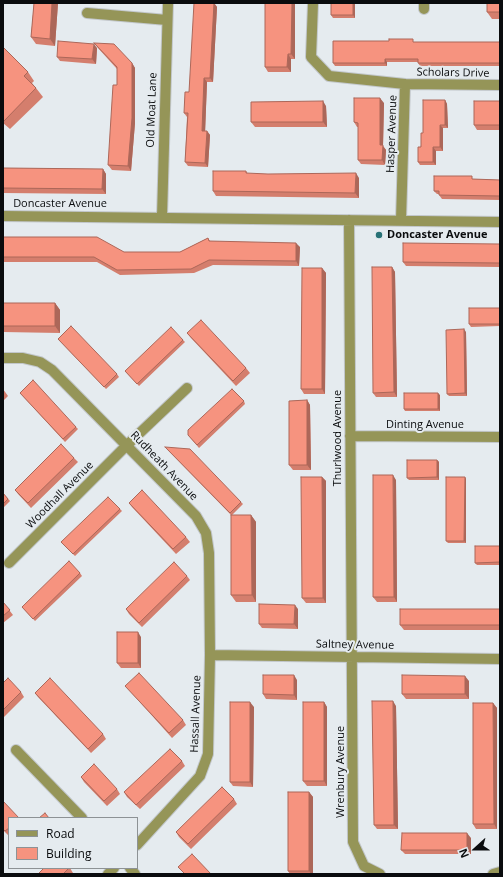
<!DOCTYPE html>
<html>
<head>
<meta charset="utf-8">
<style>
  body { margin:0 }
  #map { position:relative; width:503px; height:877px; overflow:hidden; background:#e5ebef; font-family:"Open Sans",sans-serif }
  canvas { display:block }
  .frame { position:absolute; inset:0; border:4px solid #0a0c0e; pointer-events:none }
  .legend { position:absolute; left:8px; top:817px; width:130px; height:52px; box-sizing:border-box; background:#e5ebef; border:1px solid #8d9295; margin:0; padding:5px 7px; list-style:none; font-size:12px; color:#0a0c0e }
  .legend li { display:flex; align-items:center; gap:8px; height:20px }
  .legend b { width:20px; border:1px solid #8d9295 }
  .north { position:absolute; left:455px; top:829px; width:40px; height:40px; -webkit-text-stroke:3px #e5ebef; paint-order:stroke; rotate:249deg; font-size:11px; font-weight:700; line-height:16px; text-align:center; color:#0a0c0e }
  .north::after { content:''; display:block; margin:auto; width:14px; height:18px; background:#0a0c0e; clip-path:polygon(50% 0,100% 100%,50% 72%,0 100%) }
</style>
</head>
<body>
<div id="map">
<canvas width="503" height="877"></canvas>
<div class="frame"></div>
<ul class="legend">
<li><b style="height:5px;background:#959558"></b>Road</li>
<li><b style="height:11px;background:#f6937f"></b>Building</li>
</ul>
<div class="north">N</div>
</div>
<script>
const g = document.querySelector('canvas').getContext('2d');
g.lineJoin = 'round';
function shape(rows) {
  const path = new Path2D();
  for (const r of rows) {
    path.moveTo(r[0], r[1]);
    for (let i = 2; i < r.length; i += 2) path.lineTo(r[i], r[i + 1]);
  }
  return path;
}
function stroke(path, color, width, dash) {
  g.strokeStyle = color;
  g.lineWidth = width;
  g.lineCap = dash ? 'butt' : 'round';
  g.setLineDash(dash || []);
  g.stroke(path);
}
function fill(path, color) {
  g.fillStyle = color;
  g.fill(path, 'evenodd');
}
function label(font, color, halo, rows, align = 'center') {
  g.font = font + ' "Open Sans",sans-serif';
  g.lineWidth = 4;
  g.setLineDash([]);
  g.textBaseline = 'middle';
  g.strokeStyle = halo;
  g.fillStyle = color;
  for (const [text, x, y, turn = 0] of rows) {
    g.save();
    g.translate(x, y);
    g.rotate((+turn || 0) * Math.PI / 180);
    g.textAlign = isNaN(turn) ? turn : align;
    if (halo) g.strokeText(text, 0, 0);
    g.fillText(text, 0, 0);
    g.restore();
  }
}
const street = shape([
  [313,3,311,57,329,76,405,84,401,220],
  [424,3,424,9],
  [87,13,167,20],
  [405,84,500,85],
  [3,216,500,222],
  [162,217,168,3],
  [349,220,353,842,364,866,380,874],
  [3,358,23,358,40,362,52,370,196,516,206,533,209,553,210,655,208,754,200,776,137,845],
  [350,436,500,437],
  [9,563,127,445,187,388],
  [210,655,500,659],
  [16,750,82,818],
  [130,868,135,874],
  [108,874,114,868],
  [493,874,500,872]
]);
stroke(street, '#c2c7cb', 12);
stroke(street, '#959558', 10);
fill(shape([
  [34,3,58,3,55,46,36,44,31,37],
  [214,3,217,7,213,82,207,82,205,131,207,131,210,135,208,167,188,166,185,162,187,117,184,113],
  [265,3,295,3,295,59,291,59,291,72,268,72,265,67],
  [355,3,355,18,333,18,331,15],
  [500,3,500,19,492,19,487,12],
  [415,42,500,42,500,66,420,66,418,63,418,62,387,62,387,66,335,66,333,63],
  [94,43,132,63,135,68,135,123,131,171,112,170,108,165,117,85,117,69,98,48],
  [3,47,28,72,34,81,32,83,36,88,43,97,10,129,3,123],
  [97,48,96,64,60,61,57,57],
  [445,100,447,104,448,128,443,128,443,151,436,151,436,165,420,165,418,162,423,133],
  [500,101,500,130,477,130,474,125],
  [384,103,383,146,386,150,385,165,361,164,358,160,358,127,357,127,354,122],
  [326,106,327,127,255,127,251,122],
  [3,168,103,169,106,174,106,194,3,193],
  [246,171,248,174,359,178,359,198,216,196,213,191],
  [474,179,500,180,500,200,442,199,439,195,439,194,437,194,434,191],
  [3,237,124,252,180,252,208,238,210,241,300,247,299,266,213,265,194,273,120,275,97,262,3,262],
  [500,244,500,267,406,266,403,262],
  [392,267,395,272,397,397,376,397,373,393],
  [322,268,326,273,325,394,304,394,301,389],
  [3,303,55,303,60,310,60,333,3,332],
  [500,308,500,326,471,327,469,324],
  [466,332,467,396,449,396,447,394],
  [187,333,246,368,250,373,236,386,191,338],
  [58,339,117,374,119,377,106,389],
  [183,340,185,342,139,386,125,371],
  [3,389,8,396,3,401],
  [20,393,76,427,78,429,65,442],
  [440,395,440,411,405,411,404,409],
  [307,400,310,405,311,470,293,470,289,465],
  [244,401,245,404,199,448,188,435],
  [165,447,241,502,243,504,232,515,251,515,256,522,256,602,236,602,231,595,231,515],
  [74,458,78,462,31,508,18,494,15,490],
  [437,460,439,462,439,480,409,480,407,478],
  [322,477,326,481,326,603,306,603,302,598],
  [465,477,466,479,466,543,448,543,446,541],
  [396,480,397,602,377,602,373,597],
  [3,493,10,501,3,508],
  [129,503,186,537,190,542,176,554,132,507],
  [120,509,122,511,75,556,61,542],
  [500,546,500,565,477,565,475,563],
  [80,573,82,576,35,621,22,607],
  [187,576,190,580,142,627,129,614,126,609],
  [3,602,13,615,3,623],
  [298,609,298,629,262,628,259,624],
  [500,609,500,630,404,630,400,625],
  [141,637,141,668,121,668,117,663],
  [297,680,297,700,266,699,263,694],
  [469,681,469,699,406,699,402,694],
  [3,683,21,692,24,697,3,718],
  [125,686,183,720,186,725,172,738,129,690],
  [35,693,103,734,106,739,91,753,38,697],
  [324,702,327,707,327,786,307,786,303,781],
  [493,703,497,708,497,829,476,829,473,824],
  [396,706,398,829,377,829,374,825],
  [254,707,253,787,233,786,230,782],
  [182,761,185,766,140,809,127,797,124,792],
  [81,777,117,789,120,794,107,806,84,782],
  [309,792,313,797,313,874,290,874,288,871],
  [234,799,237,804,191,849,179,837,176,832],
  [3,801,9,818,9,836,3,830],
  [471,838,471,854,405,854,401,850],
  [44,868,70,868,73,873,72,874,38,874]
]), '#d47e6d');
fill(shape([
  [52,3,58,3,55,46,50,39],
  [211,3,214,3,217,7,213,82,210,78],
  [292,3,295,3,295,59,291,54],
  [353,3,355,3,355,18,353,15],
  [94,44,97,48,96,64,92,59],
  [288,54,291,59,291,72,287,67],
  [385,59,387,62,387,66,385,63],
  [132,63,135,68,135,123,131,171,128,166],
  [204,78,207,82,205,135,202,131],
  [380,98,384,103,383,146,386,150,385,165,382,160,380,145],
  [445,100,447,104,448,128,445,125],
  [323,101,326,106,327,127,323,122],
  [440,125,443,128,443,151,440,147],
  [207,131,210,135,208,167,205,163],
  [433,147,436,151,436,165,433,162],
  [103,169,106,174,106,194,102,189],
  [356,173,359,178,359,198,355,193],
  [296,243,300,247,299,266,296,261],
  [392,267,395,272,397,397,394,392],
  [322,268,326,273,325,394,322,389],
  [55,303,60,310,60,333,55,326],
  [464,329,466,332,467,396,465,393],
  [438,393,440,395,440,411,438,409],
  [307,400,310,405,311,470,307,465],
  [437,460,439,462,439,480,437,477],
  [393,475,396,480,397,602,394,597],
  [322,477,326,481,326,603,323,598],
  [465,477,466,479,466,543,464,541],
  [251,515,256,522,256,602,252,595],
  [295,605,298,609,298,629,294,624],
  [138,632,141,637,141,668,138,663],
  [294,675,297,680,297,700,294,695],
  [465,676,469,681,469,699,465,694],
  [393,701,396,706,398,829,394,825],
  [250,702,254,707,253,787,250,782],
  [324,702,327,707,327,786,324,781],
  [493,703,497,708,497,829,494,824],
  [309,792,313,797,313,874,311,874,309,871],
  [467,833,471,838,471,854,467,850]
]), '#ac6759');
const building = shape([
  [34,3,52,3,50,39,31,37,34,3],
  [194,3,214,3,210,78,204,78,202,131,207,131,205,163,185,162,188,113,184,113,185,92,189,92,194,3],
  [265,3,292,3,291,54,288,54,287,67,265,67,265,3],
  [331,3,353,3,353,15,331,15,331,3],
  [487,3,500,3,500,12,487,12,487,3],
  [389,39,413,39,413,42,500,42,500,63,418,63,418,59,385,59,385,63,333,63,333,41,389,41,389,39],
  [58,41,94,44,92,59,57,57,58,41],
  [94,43,114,44,132,63,132,118,128,166,108,165,113,85,117,85,117,67,94,43],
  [3,47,28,72,24,76,36,88,4,121,3,120,3,47],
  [354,98,380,98,380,145,383,145,382,160,358,160,358,123,354,122,354,98],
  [423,100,445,100,445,125,440,125,440,147,433,147,433,162,418,162,418,147,421,147,421,133,423,133,423,100],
  [323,101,323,122,251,122,251,102,323,101],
  [474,101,500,101,500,125,474,125,474,101],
  [3,168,103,169,102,189,3,188,3,168],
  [213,171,246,171,246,173,268,174,356,173,355,193,213,191,213,171],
  [434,176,472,176,472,179,500,180,500,196,439,195,439,191,434,191,434,176],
  [3,237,97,237,124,252,180,252,208,238,209,241,296,243,296,261,209,260,191,269,117,270,94,257,3,257,3,237],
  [403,243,500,244,500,263,403,262,403,243],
  [372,267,392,267,394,392,373,393,372,267],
  [302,268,322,268,322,389,301,389,302,268],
  [3,303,55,303,55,326,3,326,3,303],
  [469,308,500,308,500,324,469,324,469,308],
  [201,320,246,368,233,381,187,333,201,320],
  [71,326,117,374,104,387,58,339,71,326],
  [171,327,183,340,137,384,125,371,171,327],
  [464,329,465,393,447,394,446,330,464,329],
  [33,380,76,427,63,439,20,393,33,380],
  [232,389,244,401,197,445,188,435,188,430,232,389],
  [404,393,438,393,438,409,404,409,404,393],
  [307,400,307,465,289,465,289,401,307,400],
  [61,444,74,458,28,503,15,490,61,444],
  [165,447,190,449,241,502,230,513,165,447],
  [407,460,437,460,437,477,407,478,407,460],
  [373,475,393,475,394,597,373,597,373,475],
  [301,477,322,477,323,598,302,598,301,477],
  [446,477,465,477,464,541,446,541,446,477],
  [142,490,186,537,173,549,129,503,142,490],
  [3,493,8,499,3,504,3,493],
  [108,497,120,509,73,554,61,542,108,497],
  [231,515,251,515,252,595,231,595,231,515],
  [475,546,500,546,500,562,475,563,475,546],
  [69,561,80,573,33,619,22,607,69,561],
  [174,562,187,576,139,623,126,609,174,562],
  [3,602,10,610,3,616,3,602],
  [259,604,295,605,294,624,259,624,259,604],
  [400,609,500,609,500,625,400,625,400,609],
  [117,632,138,632,138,663,117,663,117,632],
  [139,673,183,720,169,733,125,686,139,673],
  [263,675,294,675,294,695,263,694,263,675],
  [402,675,465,676,465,694,402,694,402,675],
  [8,678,21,692,3,710,3,683,8,678],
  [50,678,103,734,88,749,35,693,50,678],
  [372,701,393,701,394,825,374,825,372,701],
  [230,702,250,702,250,782,230,782,230,702],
  [303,702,324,702,324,781,303,781,303,702],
  [473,703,493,703,494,824,473,824,473,703],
  [170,749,182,761,136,805,124,792,170,749],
  [94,764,117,789,104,801,81,777,94,764],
  [222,787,234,799,188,844,176,832,222,787],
  [288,792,309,792,309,871,288,871,288,792],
  [3,801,19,818,9,818,9,828,5,831,3,829,3,801],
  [45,813,49,818,39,818,45,813],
  [402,833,467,833,467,850,401,850,402,833],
  [192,854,211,874,185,874,178,867,192,854],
  [44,868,69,868,63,874,38,874,44,868]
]);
fill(building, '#f6937f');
stroke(building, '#ac6759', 1);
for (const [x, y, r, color] of [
  [379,235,4,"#277176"]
]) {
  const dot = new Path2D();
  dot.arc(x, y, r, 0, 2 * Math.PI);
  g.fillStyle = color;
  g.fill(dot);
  stroke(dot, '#e5ebef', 1.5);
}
label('11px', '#0a0c0e', '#e5ebef', [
  ["Scholars Drive",453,73,1],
  ["Old Moat Lane",152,110,-88],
  ["Hasper Avenue",392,134,-88],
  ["Doncaster Avenue",60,204],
  ["Dinting Avenue",425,425],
  ["Thurlwood Avenue",338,438,-90],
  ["Rudheath Avenue",164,466,46],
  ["Woodhall Avenue",60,495,-45],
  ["Saltney Avenue",355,645,1],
  ["Hassall Avenue",196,714,-88],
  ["Wrenbury Avenue",341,772,-90]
]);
label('bold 11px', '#0a0c0e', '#e5ebef', [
  ["Doncaster Avenue",387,235]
], 'left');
</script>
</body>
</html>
